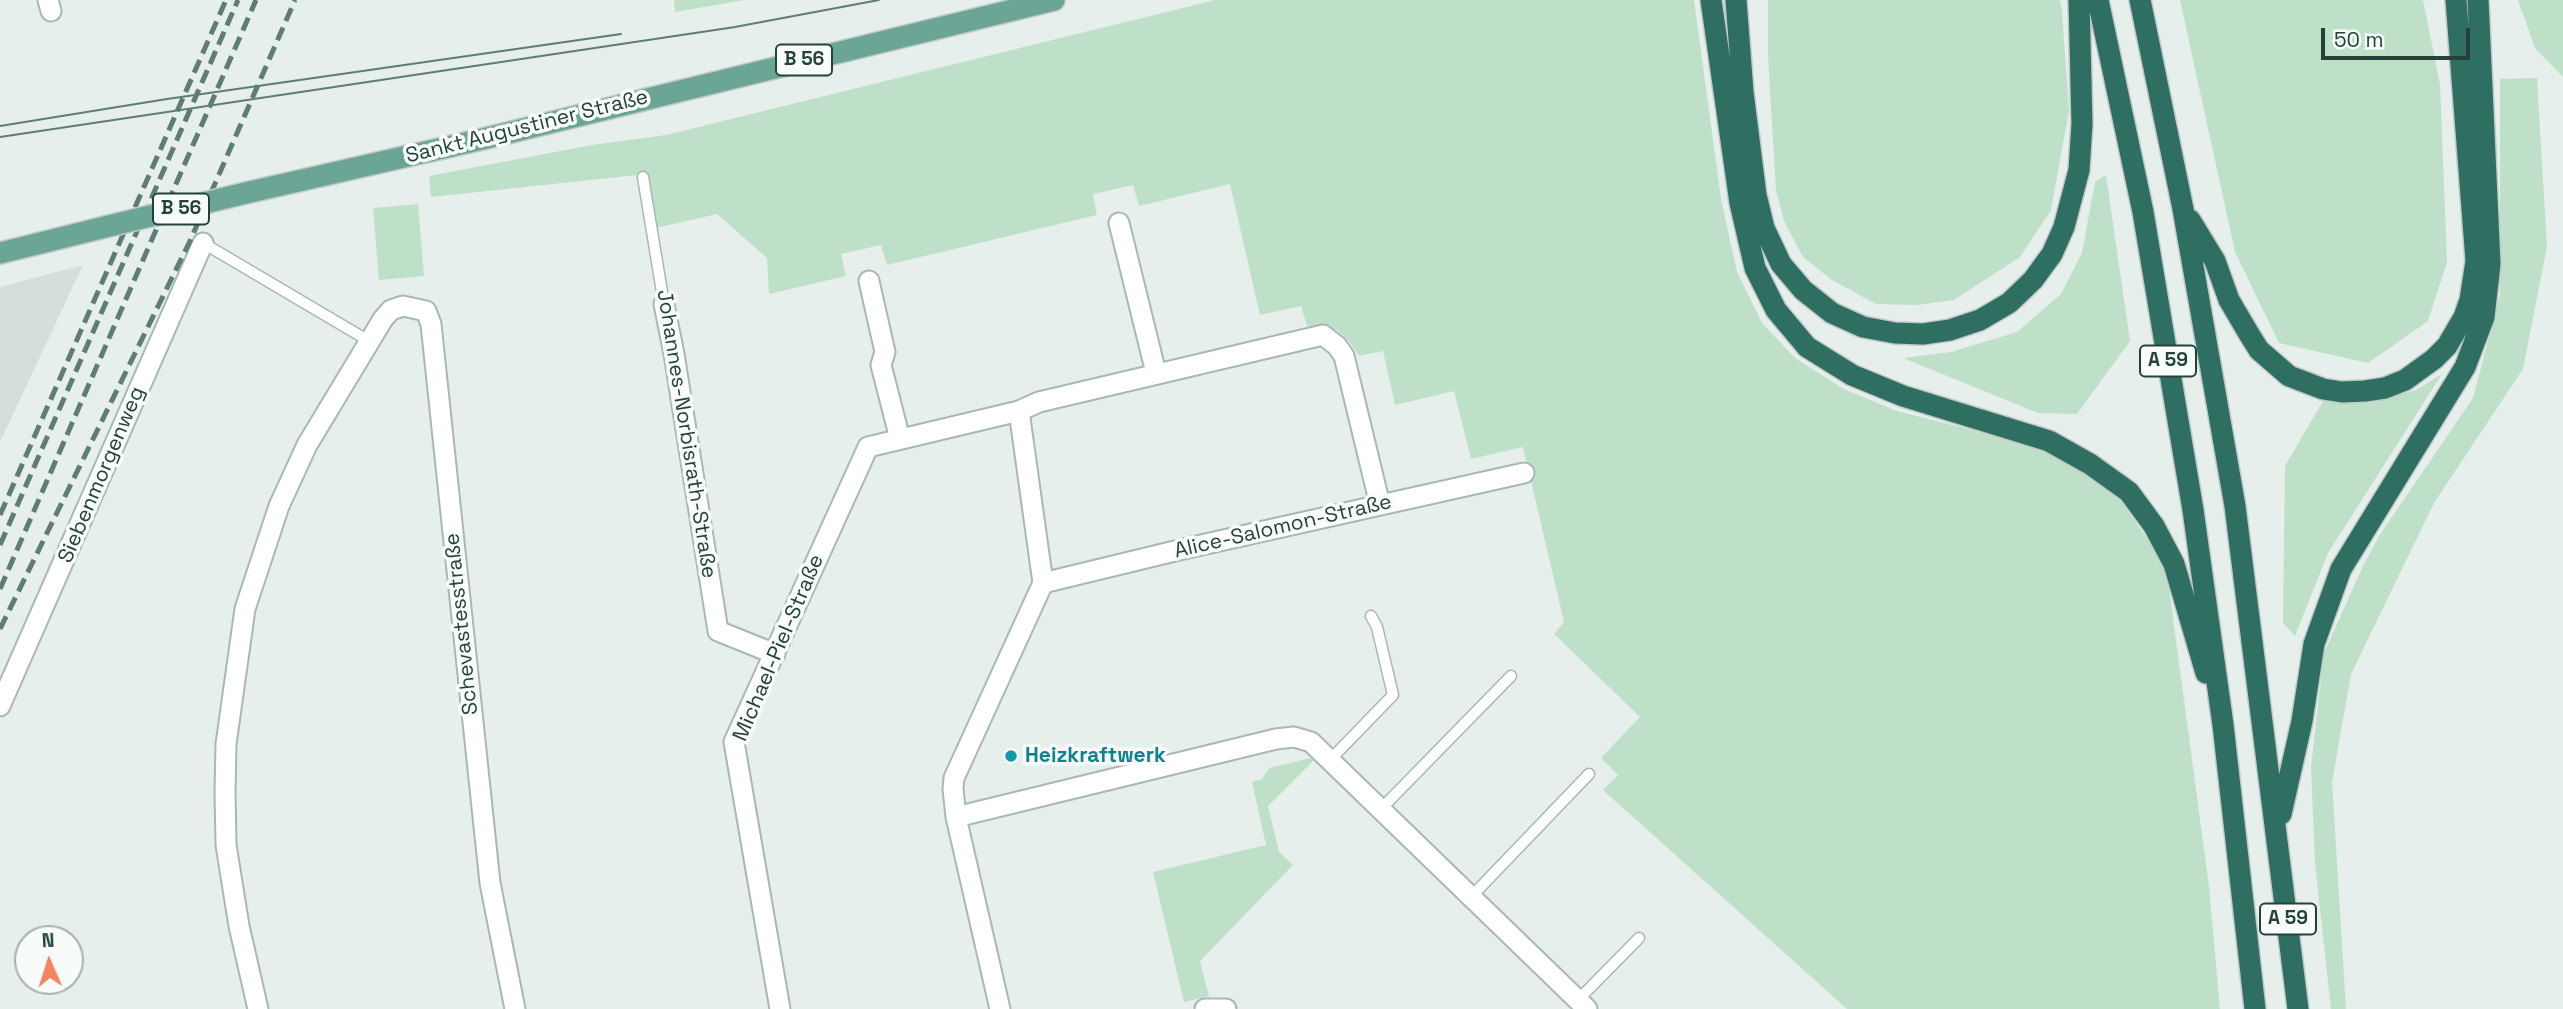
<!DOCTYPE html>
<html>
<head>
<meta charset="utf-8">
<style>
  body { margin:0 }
  #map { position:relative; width:2563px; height:1009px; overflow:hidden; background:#e6efeb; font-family:"Space Grotesk",sans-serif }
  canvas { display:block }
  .north { position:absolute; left:14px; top:925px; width:70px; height:70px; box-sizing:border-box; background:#f7fbf9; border:2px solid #a3b1ad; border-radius:50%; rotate:357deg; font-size:19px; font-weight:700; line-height:28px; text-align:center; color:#24423a }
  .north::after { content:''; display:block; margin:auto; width:24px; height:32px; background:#f4845f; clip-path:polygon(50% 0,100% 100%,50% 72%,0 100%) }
  .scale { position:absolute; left:2321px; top:28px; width:149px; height:32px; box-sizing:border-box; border:4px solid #24423a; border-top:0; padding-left:9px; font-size:21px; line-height:24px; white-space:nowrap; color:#24423a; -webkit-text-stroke:5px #f7fbf9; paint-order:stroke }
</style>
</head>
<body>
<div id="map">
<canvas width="2563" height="1009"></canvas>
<div class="north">N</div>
<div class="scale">50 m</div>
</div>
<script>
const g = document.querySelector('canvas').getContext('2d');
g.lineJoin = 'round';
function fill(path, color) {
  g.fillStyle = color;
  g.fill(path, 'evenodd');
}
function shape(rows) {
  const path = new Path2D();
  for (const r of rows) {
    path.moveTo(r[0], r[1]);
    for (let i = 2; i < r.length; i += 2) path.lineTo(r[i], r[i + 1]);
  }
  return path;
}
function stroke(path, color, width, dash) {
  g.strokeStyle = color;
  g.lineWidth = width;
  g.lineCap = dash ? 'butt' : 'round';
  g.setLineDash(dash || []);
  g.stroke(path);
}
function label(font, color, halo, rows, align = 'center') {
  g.font = font + ' "Space Grotesk",sans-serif';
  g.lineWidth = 7;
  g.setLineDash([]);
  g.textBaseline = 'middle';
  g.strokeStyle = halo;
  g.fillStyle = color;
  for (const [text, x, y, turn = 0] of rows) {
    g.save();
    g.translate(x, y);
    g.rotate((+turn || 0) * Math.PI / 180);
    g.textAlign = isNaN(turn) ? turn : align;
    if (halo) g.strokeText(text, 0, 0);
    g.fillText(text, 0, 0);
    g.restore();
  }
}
fill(shape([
  [83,265,0,442,0,287]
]), '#d4dfda');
fill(shape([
  [674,0,745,0,675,12],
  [1215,0,1694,0,1721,199,1737,272,1762,323,1795,358,1844,389,1897,411,2055,451,2121,501,2166,566,2209,886,2220,1009,1847,1009,1603,790,1618,775,1601,758,1640,717,1554,634,1564,622,1523,447,1471,459,1454,391,1395,405,1383,351,1359,356,1349,341,1337,330,1320,326,1307,326,1301,306,1260,315,1230,184,1139,206,1133,185,1093,194,1097,215,887,265,881,245,841,254,846,276,769,294,767,258,717,214,656,228,647,174,431,197,429,176,592,145,666,135],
  [1768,0,2060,0,2062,11,2069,111,2051,210,2020,257,1954,300,1917,305,1876,304,1832,280,1803,257,1784,221,1776,190,1768,56],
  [2180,0,2423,0,2440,84,2447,262,2428,321,2368,363,2279,343,2235,252],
  [2518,0,2563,0,2563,77,2535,48],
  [2537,78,2547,247,2523,369,2434,503,2351,674,2332,782,2346,1009,2331,1009,2315,864,2311,767,2324,653,2363,566,2379,536,2473,398,2500,295,2500,79],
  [2106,175,2130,341,2077,414,2038,413,1903,358,1951,352,2017,332,2061,294,2082,253,2095,182],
  [418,204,424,276,379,280,373,208],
  [2442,374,2328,553,2295,636,2283,623,2285,466,2323,401,2376,401,2416,390],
  [1311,758,1314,760,1268,806,1279,852,1293,865,1200,961,1209,996,1184,1002,1153,872,1266,845,1252,782,1262,779,1269,768]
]), '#bfe0c8');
const service = shape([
  [643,177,664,304],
  [203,243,369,341],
  [1330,760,1393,695,1377,627,1371,616],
  [1380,810,1511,676],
  [1471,897,1589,774],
  [1578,1000,1639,938]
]);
const minor = shape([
  [48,0,51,11],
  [1119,223,1156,373],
  [869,281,885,352,881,365,900,439],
  [664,304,674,354,718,631,775,654],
  [1043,583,1179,550,1524,473],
  [0,706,203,243],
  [956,817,1276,739,1294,737,1311,742,1587,1009],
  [258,1009,239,926,226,845,225,792,226,744,245,609,279,506,307,445,383,319,391,310,403,306,426,311,431,324,490,883,515,1009],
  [780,1009,734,742,868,447,1019,411,1039,402,1323,335,1337,346,1344,356,1380,505],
  [1000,1009,956,817,953,789,954,778,1043,583,1019,411],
  [1205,1009,1226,1009]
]);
const primary = shape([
  [250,192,487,138,1054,0],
  [0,253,113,225]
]);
const motorway = shape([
  [1711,0,1740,203,1755,268,1776,310,1807,347,1852,375,1903,396,2049,441,2090,464,2129,492,2154,526,2174,564,2206,673],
  [1736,0,1743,92,1756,195,1764,228,1781,264,1803,290,1832,313,1863,327,1895,333,1923,334,1950,330,1980,320,2009,303,2033,280,2052,254,2064,227,2079,170,2082,124,2079,0],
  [2098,0,2143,212,2193,510,2223,725,2255,1009],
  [2140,0,2183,209,2235,506,2298,1009],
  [2190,220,2215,261,2229,300,2249,334,2259,350,2289,376,2323,389,2342,392,2365,391,2385,388,2405,380,2434,359,2447,346,2464,317,2470,300,2476,261,2456,0],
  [2281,814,2302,721,2314,644,2341,569,2465,367,2484,317,2490,264,2478,0]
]);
stroke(service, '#a8b8b2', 13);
stroke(minor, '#a8b8b2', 23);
stroke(primary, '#c2cac8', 24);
stroke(motorway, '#c2cac8', 24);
stroke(service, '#fff', 10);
stroke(minor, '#fff', 19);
stroke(primary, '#6aa596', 21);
stroke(motorway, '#2f6f62', 21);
stroke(shape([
  [0,126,167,99,621,34],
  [0,137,735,27,879,0]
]), '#5f7d75', 2);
stroke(shape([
  [0,515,226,0],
  [0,545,238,0],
  [0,589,256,0],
  [0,629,190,241,295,0]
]), '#5f7d75', 5, [14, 7]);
const primaryBridge = shape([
  [113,225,250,192]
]);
stroke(primaryBridge, '#c2cac8', 24, []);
stroke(primaryBridge, '#6aa596', 21);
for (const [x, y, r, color] of [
  [1011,756,7,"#0f9aa8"]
]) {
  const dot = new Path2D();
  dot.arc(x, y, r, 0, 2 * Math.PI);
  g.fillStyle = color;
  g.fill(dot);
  stroke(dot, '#f7fbf9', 2.5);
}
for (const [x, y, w] of [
  [804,60,56],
  [181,209,56],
  [2168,361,56],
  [2288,919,56]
]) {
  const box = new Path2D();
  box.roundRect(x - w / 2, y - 15.5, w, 31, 5);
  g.fillStyle = '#f7fbf9';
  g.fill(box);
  stroke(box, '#24423a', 2);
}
label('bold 19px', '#24423a', null, [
  ["B 56",804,60],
  ["B 56",181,209],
  ["A 59",2168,361],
  ["A 59",2288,919]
]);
label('21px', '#24423a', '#f7fbf9', [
  ["Sankt Augustiner Straße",527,127,-14],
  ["Johannes-Norbisrath-Straße",686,434,81],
  ["Siebenmorgenweg",102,475,-67],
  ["Alice-Salomon-Straße",1283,527,-13],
  ["Schevastesstraße",462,624,-96],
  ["Michael-Piel-Straße",779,648,-67]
]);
label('bold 21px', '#0d838f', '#f7fbf9', [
  ["Heizkraftwerk",1025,756]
], 'left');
</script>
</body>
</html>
